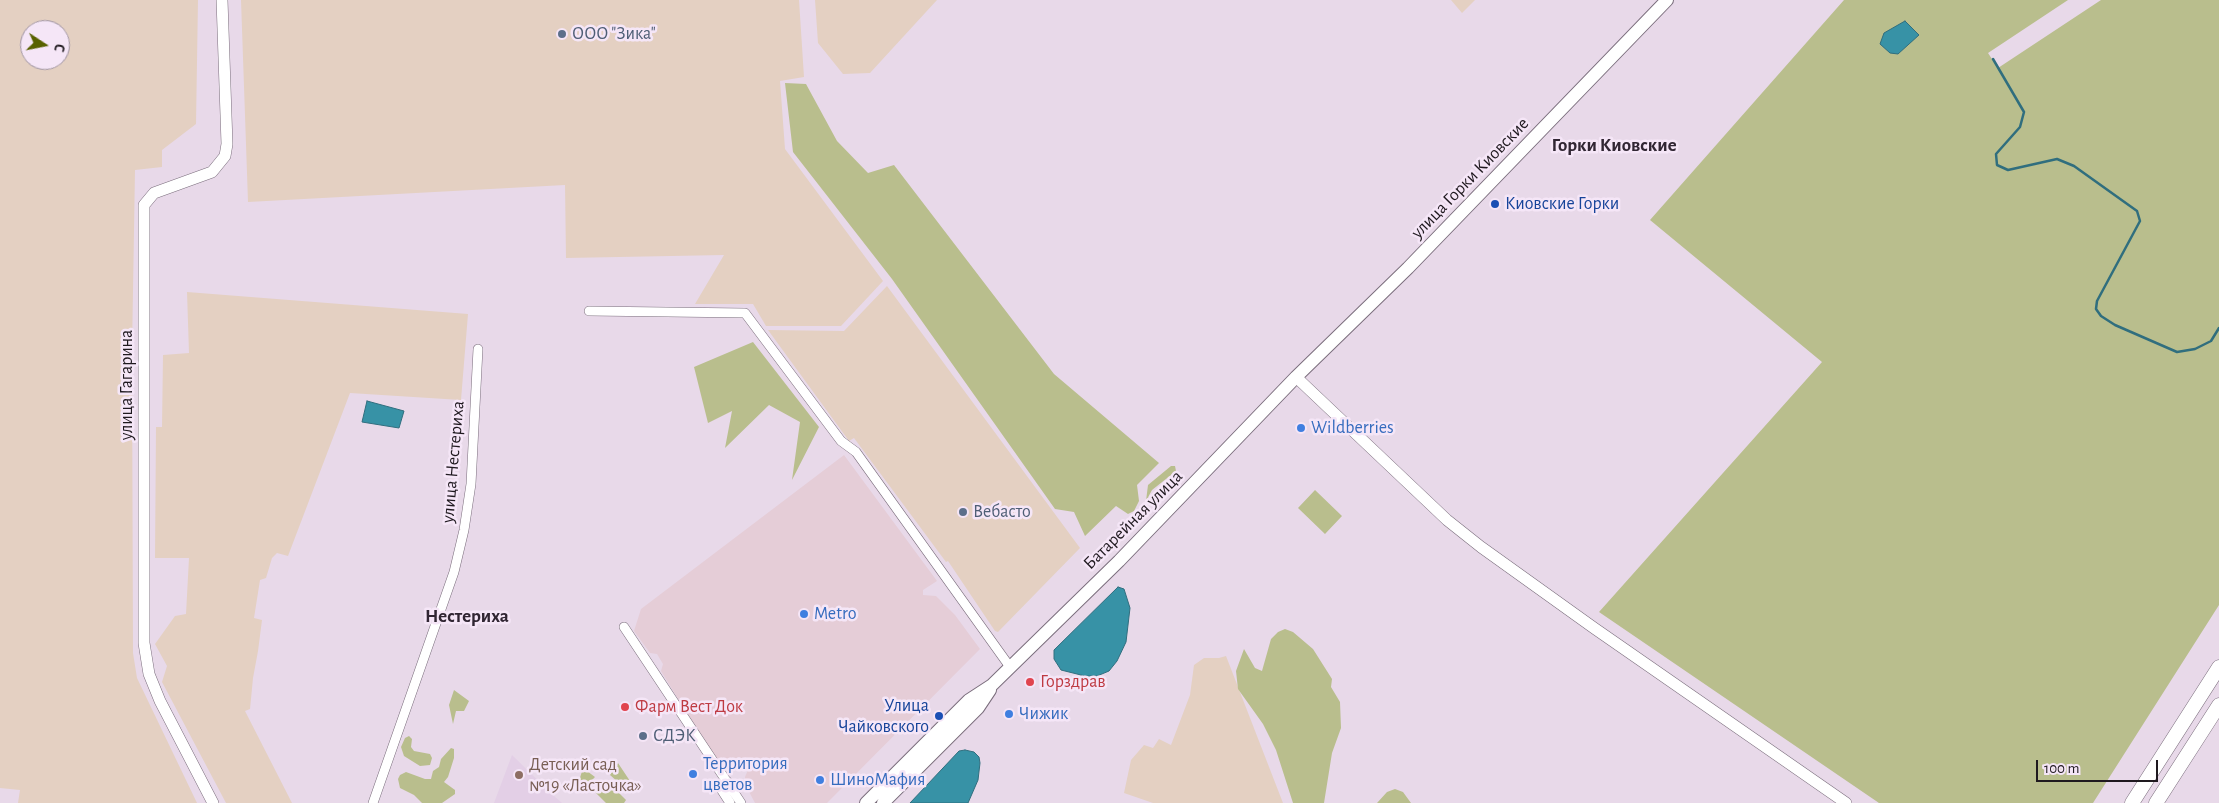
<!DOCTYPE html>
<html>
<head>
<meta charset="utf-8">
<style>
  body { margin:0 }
  #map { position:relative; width:2219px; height:803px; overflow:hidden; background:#e8d9e9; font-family:"Alegreya Sans",sans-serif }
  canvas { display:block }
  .north { position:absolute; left:20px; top:20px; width:50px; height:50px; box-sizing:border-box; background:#f5e6f7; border:1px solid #9f94a1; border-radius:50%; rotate:101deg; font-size:14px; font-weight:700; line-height:20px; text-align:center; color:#1f191f }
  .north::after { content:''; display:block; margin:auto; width:18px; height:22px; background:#586100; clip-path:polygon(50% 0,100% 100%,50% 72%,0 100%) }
  .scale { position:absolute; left:2036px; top:760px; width:122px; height:22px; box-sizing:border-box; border:2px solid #1f191f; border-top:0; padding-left:6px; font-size:15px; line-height:18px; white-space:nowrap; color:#1f191f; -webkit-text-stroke:4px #f5e6f7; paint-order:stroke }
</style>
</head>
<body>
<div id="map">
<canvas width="2219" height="803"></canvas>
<div class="north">С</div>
<div class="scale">100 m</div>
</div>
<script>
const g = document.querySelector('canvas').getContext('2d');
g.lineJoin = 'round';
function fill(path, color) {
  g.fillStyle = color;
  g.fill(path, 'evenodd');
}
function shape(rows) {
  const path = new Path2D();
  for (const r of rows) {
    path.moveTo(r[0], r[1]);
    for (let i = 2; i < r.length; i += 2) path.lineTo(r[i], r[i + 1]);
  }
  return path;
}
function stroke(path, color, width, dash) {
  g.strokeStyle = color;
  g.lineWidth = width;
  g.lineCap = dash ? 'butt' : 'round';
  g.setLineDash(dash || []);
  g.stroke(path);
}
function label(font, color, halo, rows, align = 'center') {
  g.font = font + ' "Alegreya Sans",sans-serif';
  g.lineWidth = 5;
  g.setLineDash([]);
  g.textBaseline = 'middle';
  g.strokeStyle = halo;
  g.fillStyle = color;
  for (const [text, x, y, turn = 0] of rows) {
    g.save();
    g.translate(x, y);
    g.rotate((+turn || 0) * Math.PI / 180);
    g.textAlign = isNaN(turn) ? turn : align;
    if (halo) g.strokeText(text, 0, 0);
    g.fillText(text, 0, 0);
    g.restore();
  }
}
fill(shape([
  [844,455,937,581,923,590,923,595,936,596,955,615,980,649,827,803,755,803,745,784,745,777,750,765,739,757,728,762,718,760,713,756,661,671,663,664,657,654,650,653,634,631,641,609]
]), '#e5cdd7');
fill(shape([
  [0,0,198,0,196,124,162,150,162,167,135,170,132,351,133,653,137,678,197,803,18,803,20,790,0,788],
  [30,30,60,30,60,60,30,60],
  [241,0,799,0,804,77,780,81,785,149,883,281,841,326,766,326,753,304,695,304,724,255,566,258,565,185,248,202],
  [815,0,937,0,870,73,843,74,818,43],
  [1451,0,1475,0,1462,13],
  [887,286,1080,548,998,632,995,631,948,561,946,562,854,438,849,441,768,330,844,331],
  [187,292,468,314,461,400,350,393,288,556,277,553,272,558,266,578,260,580,254,618,262,620,258,651,253,678,250,709,245,711,292,803,226,803,162,682,167,666,155,644,175,616,186,614,189,558,155,558,156,427,162,427,163,355,189,353],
  [1226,656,1283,803,1153,803,1124,793,1131,760,1144,745,1153,748,1159,739,1171,745,1190,695,1194,665,1204,658,1219,658]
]), '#e4d0c2');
fill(shape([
  [512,755,553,795,562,803,494,803]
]), '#e3cfe6');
fill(shape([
  [1844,0,2068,0,1988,53,1998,68,2101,0,2219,0,2219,605,2093,803,1879,803,1599,612,1822,362,1650,220],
  [785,83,806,84,837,141,868,173,894,165,1054,374,1159,463,1137,485,1139,501,1134,511,1128,514,1116,506,1085,536,1074,512,1055,509,892,279,793,152],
  [753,342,819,427,792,480,800,422,769,405,725,448,732,411,708,423,694,367],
  [1171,466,1175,466,1176,471,1152,490,1146,501,1148,485],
  [1315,490,1342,516,1325,534,1298,508],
  [1285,629,1293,632,1313,649,1332,679,1331,687,1340,702,1341,728,1332,753,1324,803,1293,803,1276,750,1263,724,1238,689,1236,671,1244,649,1255,668,1262,671,1271,639,1278,632],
  [454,690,469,701,464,711,456,711,453,724,449,705],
  [409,736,412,739,411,747,414,751,430,754,432,758,430,765,420,766,404,756,401,747,405,738],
  [451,748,454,749,454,758,448,777,444,782,455,790,455,794,442,803,422,803,414,795,400,788,398,779,400,775,406,772,425,779,431,779,433,771,439,767,441,759],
  [618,763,632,784,627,790,610,775],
  [583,768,595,777,586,786,579,781],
  [607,781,626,800,624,803,606,803,595,792],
  [1395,789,1403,792,1411,803,1377,803,1387,792]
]), '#b9be8d');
const water = shape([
  [1905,21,1919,35,1898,54,1890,53,1880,44,1884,33,1905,21],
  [367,401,404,411,399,428,362,422,367,401],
  [1118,587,1124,589,1130,608,1126,642,1117,661,1109,671,1097,676,1085,676,1061,670,1054,659,1054,650,1118,587],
  [965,750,974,752,979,757,980,763,978,780,968,803,910,803,959,751,965,750]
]);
fill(water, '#3792a6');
stroke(water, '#306e7e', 1);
stroke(shape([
  [1993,59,2024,112,2020,127,1996,154,1997,165,2008,170,2057,159,2074,166,2137,211,2140,221,2097,301,2096,309,2101,316,2115,325,2177,352,2195,349,2211,341,2219,328]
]), '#306e7e', 2.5);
const minor = shape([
  [589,311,745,313,841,441,856,452,1010,667],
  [624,627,741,803],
  [727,781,721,789,730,803],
  [373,803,454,572,464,530,471,484,478,349]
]);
const tertiary = shape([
  [1296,377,1447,520,1481,547,1594,628,1846,803],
  [213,803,160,701,149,674,144,643,144,205,154,193,212,172,225,156,227,144,222,0]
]);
const secondary = shape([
  [866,803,969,700,992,685,1119,561,1296,377,1408,268,1667,0],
  [883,803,978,708,990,690]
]);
const primary = shape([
  [2132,803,2219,667],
  [2156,803,2219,705]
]);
stroke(minor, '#7a6d7c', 10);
stroke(tertiary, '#7a6d7c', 12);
stroke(secondary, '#7a6d7c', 14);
stroke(primary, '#7a6d7c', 15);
stroke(minor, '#fff', 9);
stroke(tertiary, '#fff', 11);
stroke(secondary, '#fff', 12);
stroke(primary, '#fff', 14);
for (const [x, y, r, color] of [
  [562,34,5,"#5c6f8a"],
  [1495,204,5,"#1a4fb4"],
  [1301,428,5,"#3f7fe0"],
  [963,512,5,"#5c6f8a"],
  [804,614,5,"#3f7fe0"],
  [1030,682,5,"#e0444e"],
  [625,707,5,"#e0444e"],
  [1009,714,5,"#3f7fe0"],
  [939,716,5,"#1a4fb4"],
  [643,736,5,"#5c6f8a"],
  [693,774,5,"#3f7fe0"],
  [519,775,5,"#8d6e63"],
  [820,780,5,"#3f7fe0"]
]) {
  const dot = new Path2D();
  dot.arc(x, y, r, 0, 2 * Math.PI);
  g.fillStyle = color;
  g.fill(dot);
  stroke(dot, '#f5e6f7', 2);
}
label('18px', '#4e5e75', '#f5e6f7', [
  ["ООО \"Зика\"",572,34],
  ["Вебасто",973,512],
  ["СДЭК",653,736]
], 'left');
label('18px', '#1f191f', '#f5e6f7', [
  ["улица Горки Киовские",1470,178,-46],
  ["улица Гагарина",127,385,-90],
  ["улица Нестериха",453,462,-85],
  ["Батарейная улица",1133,520,-45]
]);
label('18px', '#164399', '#f5e6f7', [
  ["Киовские Горки",1505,204],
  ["Улица",929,706,"right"],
  ["Чайковского",929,727,"right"]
], 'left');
label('18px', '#366cbe', '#f5e6f7', [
  ["Wildberries",1311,428],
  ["Metro",814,614],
  ["Чижик",1019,714],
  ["Территория",703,764],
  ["цветов",703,785],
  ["ШиноМафия",830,780]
], 'left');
label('18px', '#be3a42', '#f5e6f7', [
  ["Горздрав",1040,682],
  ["Фарм Вест Док",635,707]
], 'left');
label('18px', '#785e54', '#f5e6f7', [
  ["Детский сад",529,765],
  ["№19 «Ласточка»",529,786]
], 'left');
label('bold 19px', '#312633', '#f5e6f7', [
  ["Горки Киовские",1614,145],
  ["Нестериха",467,616]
]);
</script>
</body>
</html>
